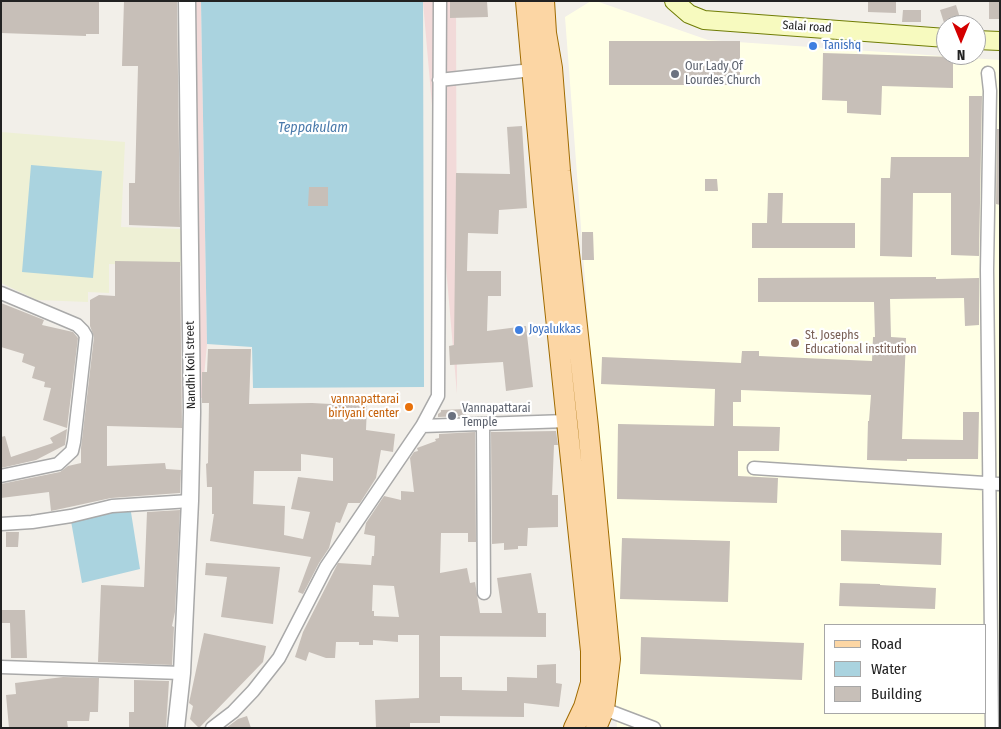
<!DOCTYPE html>
<html>
<head>
<meta charset="utf-8">
<style>
  body { margin:0 }
  #map { position:relative; width:1001px; height:729px; overflow:hidden; background:#f2efe9; font-family:"Fira Sans Condensed",sans-serif }
  canvas { display:block }
  .frame { position:absolute; inset:0; border:2px solid #222; pointer-events:none }
  .legend { position:absolute; left:824px; top:624px; width:162px; height:90px; box-sizing:border-box; background:#fff; border:1px solid #a7a7a7; margin:0; padding:6px 9px; list-style:none; font-size:15px; color:#222 }
  .legend li { display:flex; align-items:center; gap:10px; height:25px }
  .legend b { width:25px; border:1px solid #a7a7a7 }
  .north { position:absolute; left:936px; top:15px; width:50px; height:50px; box-sizing:border-box; background:#fff; border:1px solid #a7a7a7; border-radius:50%; rotate:180deg; font-size:14px; font-weight:700; line-height:20px; text-align:center; color:#222 }
  .north::after { content:''; display:block; margin:auto; width:18px; height:22px; background:#d40000; clip-path:polygon(50% 0,100% 100%,50% 72%,0 100%) }
</style>
</head>
<body>
<div id="map">
<canvas width="1001" height="729"></canvas>
<div class="frame"></div>
<ul class="legend">
<li><b style="height:6px;background:#fcd6a4"></b>Road</li>
<li><b style="height:14px;background:#aad3df"></b>Water</li>
<li><b style="height:14px;background:#c7bfb8"></b>Building</li>
</ul>
<div class="north">N</div>
</div>
<script>
const g = document.querySelector('canvas').getContext('2d');
g.lineJoin = 'round';
function fill(path, color) {
  g.fillStyle = color;
  g.fill(path, 'evenodd');
}
function shape(rows) {
  const path = new Path2D();
  for (const r of rows) {
    path.moveTo(r[0], r[1]);
    for (let i = 2; i < r.length; i += 2) path.lineTo(r[i], r[i + 1]);
  }
  return path;
}
function stroke(path, color, width, dash) {
  g.strokeStyle = color;
  g.lineWidth = width;
  g.lineCap = dash ? 'butt' : 'round';
  g.setLineDash(dash || []);
  g.stroke(path);
}
function label(font, color, halo, rows, align = 'center') {
  g.font = font + ' "Fira Sans Condensed",sans-serif';
  g.lineWidth = 4.5;
  g.setLineDash([]);
  g.textBaseline = 'middle';
  g.strokeStyle = halo;
  g.fillStyle = color;
  for (const [text, x, y, turn = 0] of rows) {
    g.save();
    g.translate(x, y);
    g.rotate((+turn || 0) * Math.PI / 180);
    g.textAlign = isNaN(turn) ? turn : align;
    if (halo) g.strokeText(text, 0, 0);
    g.fillText(text, 0, 0);
    g.restore();
  }
}
fill(shape([
  [201,1,456,1,457,394,423,2,201,3,207,344,202,398,182,398,181,2]
]), '#f2dad9');
fill(shape([
  [591,1,596,1,708,40,1000,60,1000,728,617,728,613,648,565,17],
  [825,625,985,625,985,713,825,713]
]), '#ffffe5');
fill(shape([
  [1,132,125,142,121,227,181,229,182,266,109,264,109,293,88,292,88,302,37,300,1,283]
]), '#eef0d5');
fill(shape([
  [201,2,423,2,424,387,253,388,252,347,207,344],
  [31,165,102,171,93,278,22,272],
  [130,506,140,569,82,583,71,521]
]), '#aad3df');
fill(shape([
  [1,1,99,1,99,34,86,34,86,36,1,33],
  [124,1,177,1,180,227,129,225,129,183,135,183,138,66,122,66],
  [450,1,487,1,488,17,450,18],
  [868,1,896,1,896,13,868,12],
  [989,1,1000,1,1000,19,989,19],
  [956,5,961,21,945,26,940,10],
  [903,10,921,10,921,22,902,22],
  [609,41,740,41,740,85,609,85],
  [823,53,953,57,953,88,882,86,881,115,847,113,847,101,822,100],
  [969,96,982,96,979,256,951,255,951,193,913,193,912,257,880,256,881,178,890,178,891,157,969,157],
  [522,126,527,208,499,210,498,234,468,233,467,271,501,271,501,296,488,296,487,331,526,326,533,387,506,391,503,362,450,365,449,346,454,345,456,173,510,174,507,127],
  [997,129,1000,129,1000,205,996,204],
  [705,179,717,179,718,191,705,191],
  [309,187,328,187,328,206,308,206],
  [768,193,783,193,782,223,855,223,855,248,752,248,752,223,767,223],
  [582,232,593,232,594,260,582,260],
  [115,261,180,262,182,428,107,426,107,466,165,463,166,469,181,470,180,493,111,498,51,511,49,492,1,498,1,484,60,472,68,466,81,463,81,448,94,337,90,326,90,300,99,295,115,296],
  [936,277,936,279,979,278,979,325,965,326,964,298,890,299,891,337,906,338,902,439,963,440,963,412,979,412,978,459,907,459,907,461,867,460,868,421,869,421,871,395,741,390,741,402,733,402,733,426,780,427,779,451,738,451,738,476,778,478,777,503,617,499,618,424,714,426,715,389,601,384,602,357,741,363,742,351,759,351,759,356,872,361,873,337,875,337,874,302,758,302,758,278],
  [1,303,44,320,42,325,73,332,78,338,67,428,43,420,51,388,44,387,45,382,32,378,35,367,22,362,24,354,1,347],
  [208,349,251,349,249,404,312,403,367,406,366,430,395,434,393,452,381,450,376,478,360,503,348,503,340,523,336,522,329,548,319,563,303,594,298,592,311,557,210,541,214,514,212,514,212,487,207,487,206,464,208,463,209,403,202,403,202,372,207,372],
  [301,454,333,458,333,481,298,477,291,509,310,512,303,539,284,535,285,506,253,504,254,471,301,471],
  [466,409,466,416,438,417,438,414,441,412,441,410],
  [67,429,65,445,36,460,1,468,1,437,5,436,11,457,53,443,50,438],
  [556,431,558,445,554,445,552,495,558,495,558,527,528,528,527,546,518,546,518,549,504,550,504,543,492,544,491,432],
  [475,432,476,542,468,542,468,533,441,533,440,573,467,568,470,583,475,582,480,613,502,613,497,578,531,573,538,613,546,613,546,637,440,636,440,677,462,677,462,690,507,691,507,677,537,678,537,665,556,664,556,683,562,684,559,707,524,703,524,717,440,716,440,723,410,723,410,728,376,728,375,700,419,698,419,635,398,635,398,642,373,640,373,645,359,645,359,642,336,642,335,658,326,658,309,652,306,661,295,657,303,632,338,563,371,565,372,556,374,556,375,536,364,534,366,523,384,496,401,500,401,491,414,492,410,458,414,452,418,451,417,448,436,441,435,439,439,438,439,434],
  [373,585,394,586,399,617,374,616,374,611,372,611],
  [180,510,175,612,172,626,174,627,172,665,98,662,101,585,144,587,147,512],
  [841,530,942,533,941,565,841,561],
  [6,532,19,532,18,547,6,547],
  [622,538,730,541,728,602,620,599],
  [206,563,280,567,273,624,221,617,227,577,205,575],
  [840,583,880,584,880,585,936,588,935,609,839,606],
  [1,610,25,610,27,658,11,658,10,623,1,623],
  [204,633,266,646,263,662,199,728,190,719,193,706,189,703],
  [641,637,804,643,802,680,640,674],
  [63,677,99,678,98,712,90,712,89,721,67,721,68,728,9,728,6,695,16,694,15,683],
  [134,680,169,681,166,728,129,728,129,712,134,712],
  [247,716,251,728,226,728,238,719]
]), '#c7bfb8');
const minor = shape([
  [988,73,990,91,987,270,992,728],
  [439,80,532,70],
  [1,293,77,325,83,331,86,336,74,442,72,451,58,464,1,476],
  [483,424,484,593],
  [422,426,567,421],
  [754,468,1000,484],
  [1,524,32,522,71,516,112,506,190,501],
  [1,667,182,673],
  [604,709,654,728],
  [212,728,233,712,253,691,279,658,326,567,422,426,438,396,440,1]
]);
const tertiary = shape([
  [176,728,182,673,190,501,192,412,187,1]
]);
const secondary = shape([
  [674,1,689,14,704,20,946,38],
  [976,40,1000,41]
]);
const primary = shape([
  [526,1,544,202,591,651,591,683,584,707,574,728],
  [544,1,546,33,552,68,560,171,588,427,610,659,604,709,596,728]
]);
stroke(minor, '#a9a9a9', 15);
stroke(tertiary, '#a9a9a9', 19);
stroke(secondary, '#707d05', 20);
stroke(primary, '#a06b00', 22);
stroke(minor, '#fff', 12);
stroke(tertiary, '#fff', 16);
stroke(secondary, '#f7fabf', 18);
stroke(primary, '#fcd6a4', 20);
for (const [x, y, r, color] of [
  [813,46,5,"#3f7fe0"],
  [675,74,5,"#6b7280"],
  [519,330,5,"#3f7fe0"],
  [795,343,5,"#8d6e63"],
  [409,407,5,"#e8710a"],
  [452,416,5,"#6b7280"]
]) {
  const dot = new Path2D();
  dot.arc(x, y, r, 0, 2 * Math.PI);
  g.fillStyle = color;
  g.fill(dot);
  stroke(dot, '#fff', 2);
}
label('12px', '#222', '#fff', [
  ["Salai road",807,27,4],
  ["Nandhi Koil street",191,365,-91]
]);
label('12px', '#366cbe', '#fff', [
  ["Tanishq",823,46],
  ["Joyalukkas",529,330]
], 'left');
label('12px', '#5b616d', '#fff', [
  ["Our Lady Of",685,67],
  ["Lourdes Church",685,81],
  ["Vannapattarai",462,409],
  ["Temple",462,423]
], 'left');
label('12px', '#785e54', '#fff', [
  ["St. Josephs",805,336],
  ["Educational institution",805,350]
], 'left');
label('12px', '#c56008', '#fff', [
  ["vannapattarai",399,400],
  ["biriyani center",399,414]
], 'right');
label('italic 14px', '#4a7aab', '#fff', [
  ["Teppakulam",313,128]
]);
</script>
</body>
</html>
